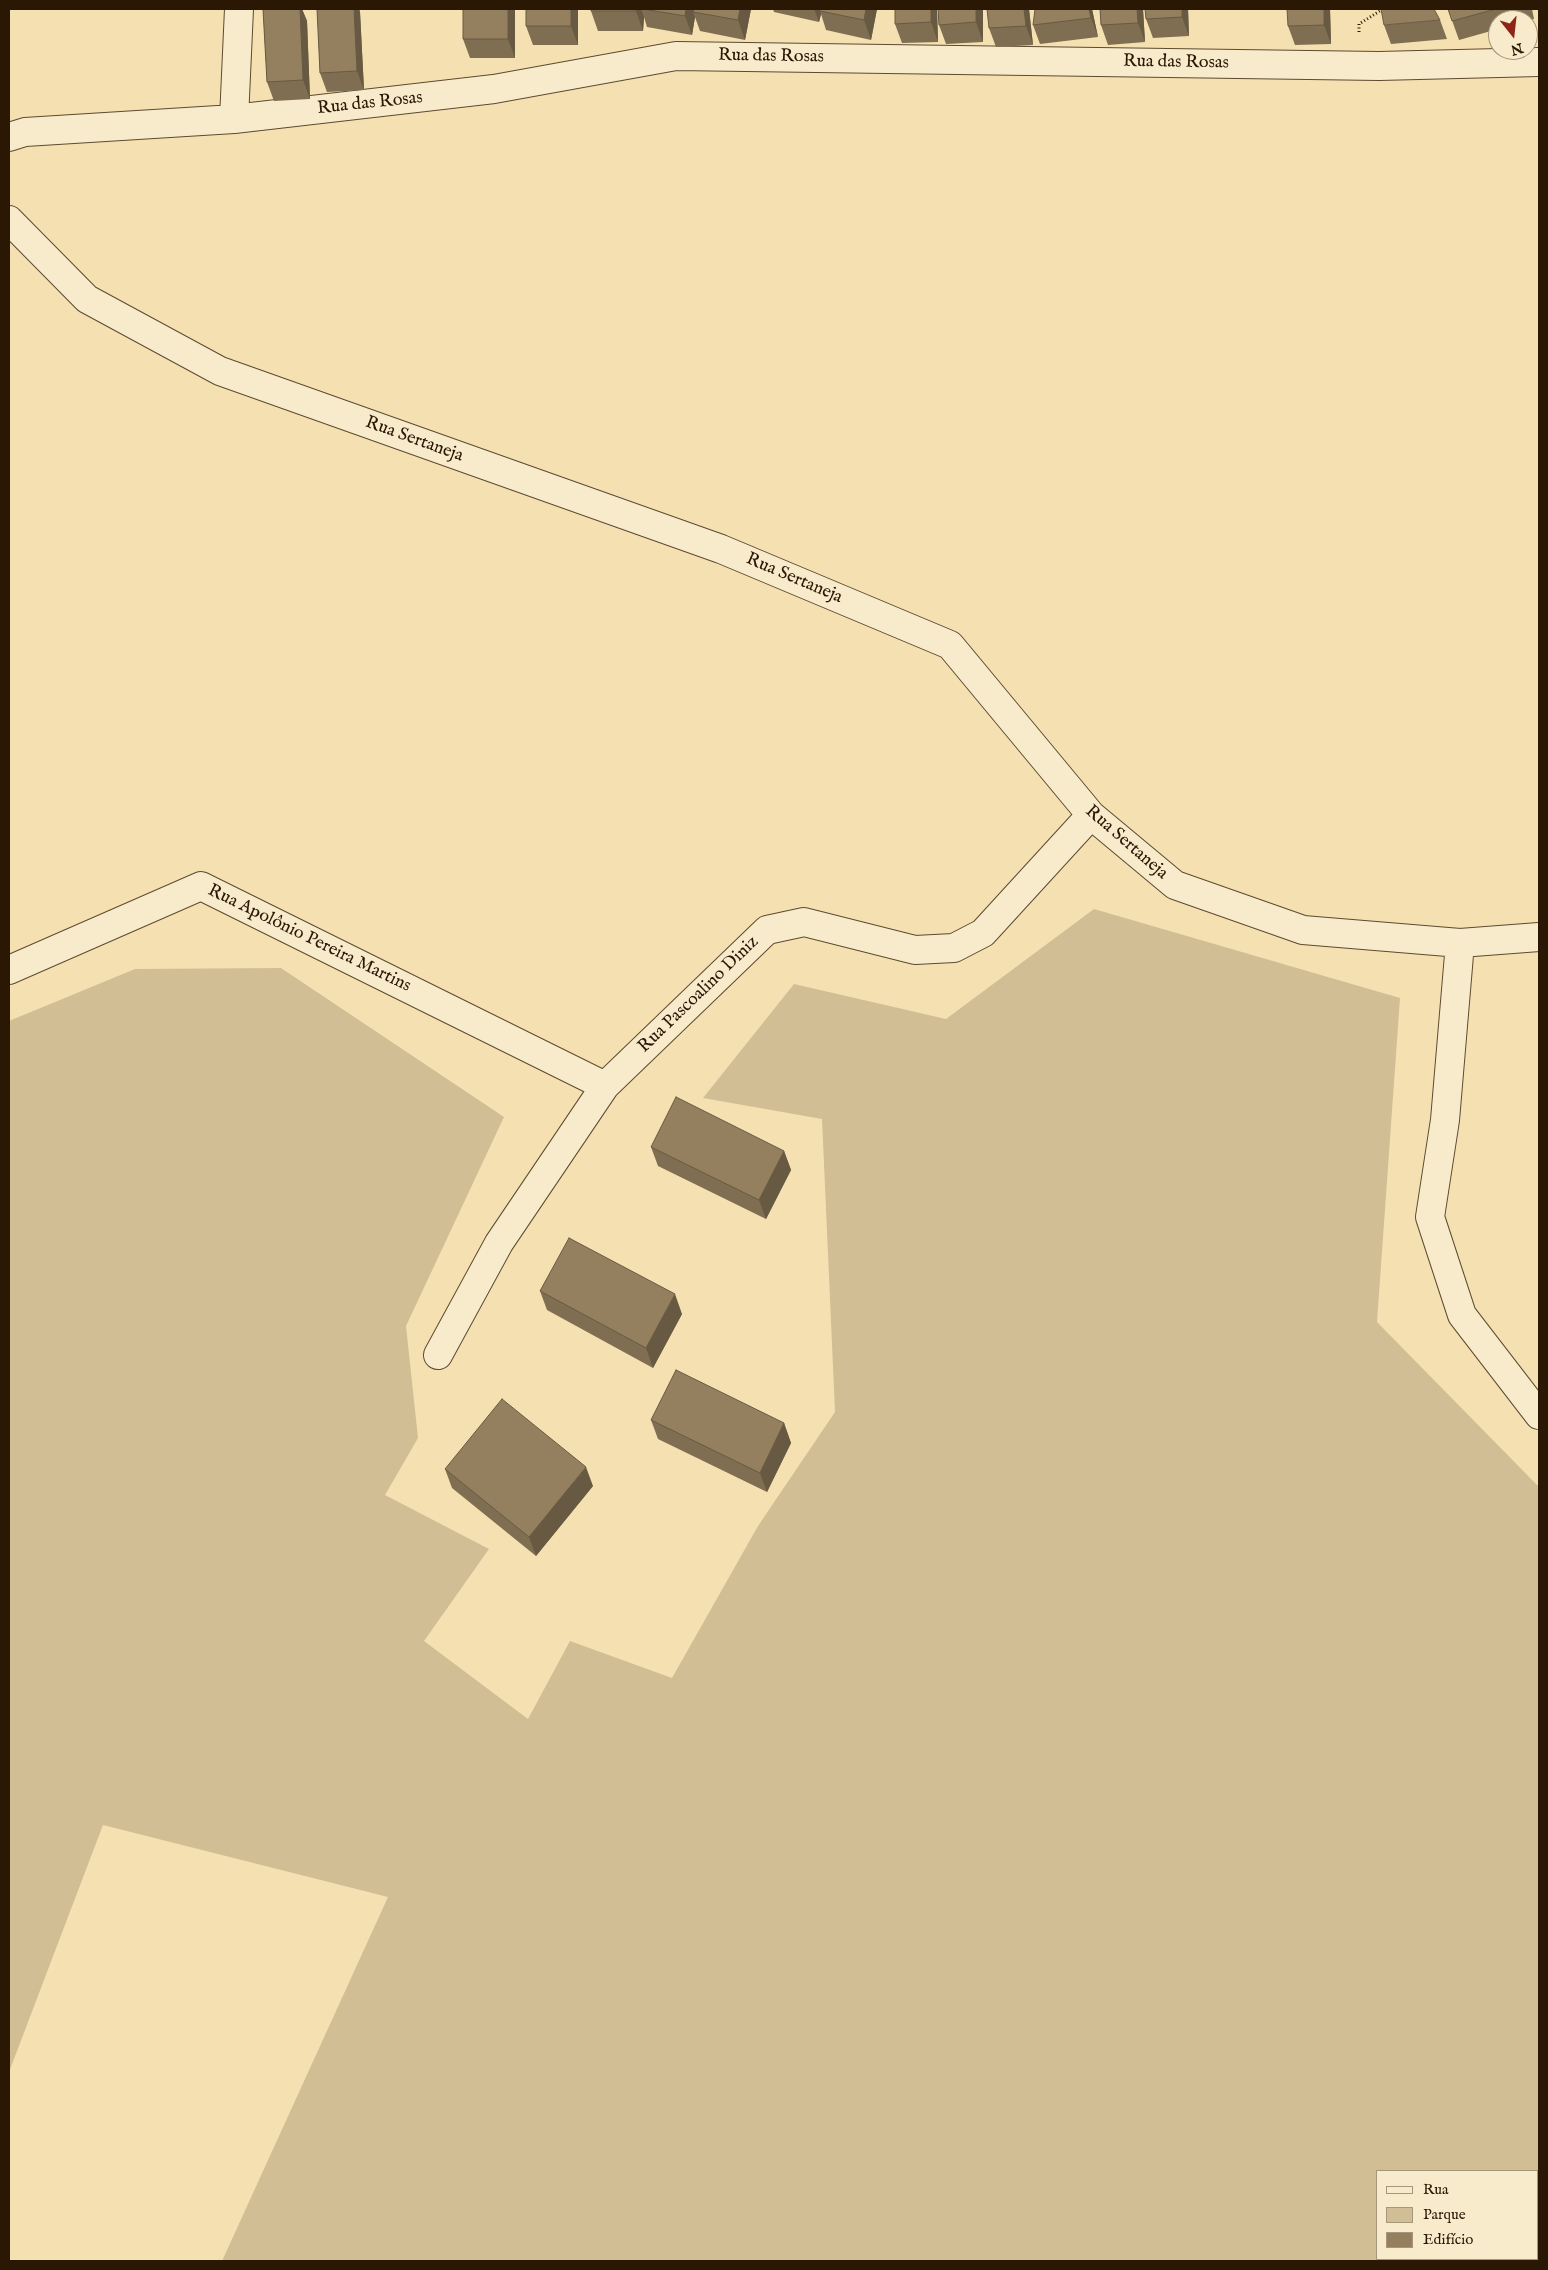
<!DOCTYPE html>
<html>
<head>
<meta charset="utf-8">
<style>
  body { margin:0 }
  #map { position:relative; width:1548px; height:2270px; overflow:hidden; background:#f5e0b1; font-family:"IM FELL English",serif }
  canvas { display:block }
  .frame { position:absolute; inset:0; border:10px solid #2a1805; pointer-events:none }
  .legend { position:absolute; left:1376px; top:2170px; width:162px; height:90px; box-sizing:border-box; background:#f8ebcc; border:1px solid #a6977c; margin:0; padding:6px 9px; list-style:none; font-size:15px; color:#2a1805 }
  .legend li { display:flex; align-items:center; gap:10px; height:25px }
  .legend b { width:25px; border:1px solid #a6977c }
  .north { position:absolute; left:1488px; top:10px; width:50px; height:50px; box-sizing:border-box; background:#f8ebcc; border:1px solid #a6977c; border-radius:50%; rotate:164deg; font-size:14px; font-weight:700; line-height:20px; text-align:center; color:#2a1805 }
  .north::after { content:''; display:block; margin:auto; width:18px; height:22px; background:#8f2418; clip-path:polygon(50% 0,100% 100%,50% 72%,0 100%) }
</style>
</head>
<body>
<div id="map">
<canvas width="1548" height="2270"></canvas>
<div class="frame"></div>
<ul class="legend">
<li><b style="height:6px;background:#f8ebcc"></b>Rua</li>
<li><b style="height:14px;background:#d2be94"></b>Parque</li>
<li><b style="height:14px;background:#94805e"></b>Edifício</li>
</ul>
<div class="north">N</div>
</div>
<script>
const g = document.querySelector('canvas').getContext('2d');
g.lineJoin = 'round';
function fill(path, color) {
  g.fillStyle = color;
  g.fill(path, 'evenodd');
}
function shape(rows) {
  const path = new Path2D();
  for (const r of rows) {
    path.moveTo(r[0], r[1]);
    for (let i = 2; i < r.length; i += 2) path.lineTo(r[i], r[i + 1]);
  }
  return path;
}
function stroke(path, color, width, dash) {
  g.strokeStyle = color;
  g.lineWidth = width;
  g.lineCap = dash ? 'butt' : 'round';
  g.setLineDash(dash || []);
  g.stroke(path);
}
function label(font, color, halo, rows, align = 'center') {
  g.font = font + ' "IM FELL English",serif';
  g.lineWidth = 4;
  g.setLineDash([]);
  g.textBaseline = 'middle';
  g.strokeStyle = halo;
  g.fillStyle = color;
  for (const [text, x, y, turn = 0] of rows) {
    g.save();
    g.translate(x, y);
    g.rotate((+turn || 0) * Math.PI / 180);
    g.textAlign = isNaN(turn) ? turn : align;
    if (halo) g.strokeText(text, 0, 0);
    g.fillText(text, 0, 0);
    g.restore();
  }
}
fill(shape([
  [1094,909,1400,998,1377,1322,1539,1487,1539,2261,222,2261,388,1897,103,1825,9,2072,9,1021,135,969,281,968,504,1117,406,1326,418,1438,385,1495,489,1549,424,1641,528,1719,570,1641,672,1678,758,1526,835,1412,822,1119,703,1098,794,984,946,1019],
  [1377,2171,1537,2171,1537,2259,1377,2259]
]), '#d2be94');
const minor = shape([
  [234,119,239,9],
  [9,137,25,132,234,119,494,89,676,56,1379,66,1539,62],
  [9,220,87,299,220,371,721,549,950,645,1091,815,1175,885,1303,930,1460,943,1539,937],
  [1460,943,1445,1120,1430,1217,1462,1315,1539,1415],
  [9,970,201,886,605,1086],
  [438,1355,499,1243,605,1086,767,930,804,922,915,950,954,948,983,933,1091,815]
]);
stroke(minor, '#5d4a30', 30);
stroke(shape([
  [1359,32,1359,24,1383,9]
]), '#2a1805', 3, [1, 2.5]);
stroke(minor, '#f8ebcc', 28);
fill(shape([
  [263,9,302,9,307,21,310,99,274,101,267,82],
  [317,9,359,9,360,12,364,90,327,92,320,73],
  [515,9,515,58,470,58,463,39],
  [526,9,578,9,578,45,533,45,526,26],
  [591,9,751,9,745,40,700,31,695,17,692,35,647,27,644,17,643,31,598,31,591,11],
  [773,9,877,9,871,40,826,30,821,14,819,22,774,12],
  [937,9,938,42,902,43,895,24],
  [938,9,983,9,983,42,946,44,939,25],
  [987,9,1029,9,1033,45,996,47,989,28],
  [1092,9,1098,37,1040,44,1033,25],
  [1100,9,1143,9,1145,42,1108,45,1101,25],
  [1188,9,1189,36,1153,38,1146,19],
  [1330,9,1331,44,1295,45,1288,26],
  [1448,9,1532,9,1534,19,1528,21,1528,20,1498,20,1498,29,1459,40],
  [1440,20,1447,39,1391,44,1384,25],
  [651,1147,784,1151,791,1170,766,1219,658,1166],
  [540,1291,682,1314,653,1368,547,1310],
  [651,1420,784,1423,791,1443,767,1492,658,1439],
  [445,1469,593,1486,536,1556,452,1488]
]), '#7f6e51');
fill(shape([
  [300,9,302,9,307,21,310,99,303,80],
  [354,9,359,9,360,12,364,90,357,71],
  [508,9,515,9,515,58,508,39],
  [571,9,578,9,578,45,571,26],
  [636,9,641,9,644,17,643,31,636,11],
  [686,9,697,9,693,12,695,17,692,35,685,16],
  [740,9,751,9,745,40,738,20],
  [814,9,822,9,820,11,821,14,819,22],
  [866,9,877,9,871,40,864,20],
  [931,9,937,9,938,42,931,22],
  [976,9,983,9,983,42,976,22],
  [1024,9,1029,9,1033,45,1026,26],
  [1089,9,1092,9,1098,37,1091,18],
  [1137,9,1143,9,1145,42,1138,23],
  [1182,9,1188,9,1189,36,1182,17],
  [1324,9,1330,9,1331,44,1324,25],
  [784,1151,791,1170,766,1219,759,1200],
  [675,1294,682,1314,653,1368,646,1348],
  [784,1423,791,1443,767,1492,760,1473],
  [586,1467,593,1486,536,1556,529,1537]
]), '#685a42');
const building = shape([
  [263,9,300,9,303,80,267,82,263,9],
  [317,9,354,9,357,71,320,73,317,9],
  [463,9,508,9,508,39,463,39,463,9],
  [526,9,571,9,571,26,526,26,526,9],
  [591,9,636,9,636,11,591,11,591,9],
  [643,9,686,9,685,16,643,9],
  [694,9,740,9,738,20,693,12,694,9],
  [820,9,866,9,864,20,820,11,820,9],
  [895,9,931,9,931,22,895,24,895,9],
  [938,9,976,9,976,22,939,25,938,9],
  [987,9,1024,9,1026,26,989,28,987,9],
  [1035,9,1089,9,1091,18,1033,25,1035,9],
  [1100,9,1137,9,1138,23,1101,25,1100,9],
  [1145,9,1182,9,1182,17,1146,19,1145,9],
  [1287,9,1324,9,1324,25,1288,26,1287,9],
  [1381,9,1434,9,1440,20,1384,25,1381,9],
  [1448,9,1496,9,1452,21,1448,9],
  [676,1097,784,1151,759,1200,651,1147,676,1097],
  [569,1238,675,1294,646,1348,540,1291,569,1238],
  [676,1370,784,1423,760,1473,651,1420,676,1370],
  [502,1399,586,1467,529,1537,445,1469,502,1399]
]);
fill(building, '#94805e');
stroke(building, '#685a42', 1);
label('18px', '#2a1805', '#f8ebcc', [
  ["Rua das Rosas",771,57,1],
  ["Rua das Rosas",1176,63,1],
  ["Rua das Rosas",370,104,-6],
  ["Rua Sertaneja",414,440,20],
  ["Rua Sertaneja",794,579,23],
  ["Rua Sertaneja",1126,843,41],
  ["Rua Apolônio Pereira Martins",309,939,26],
  ["Rua Pascoalino Diniz",699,995,-44]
]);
</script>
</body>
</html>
